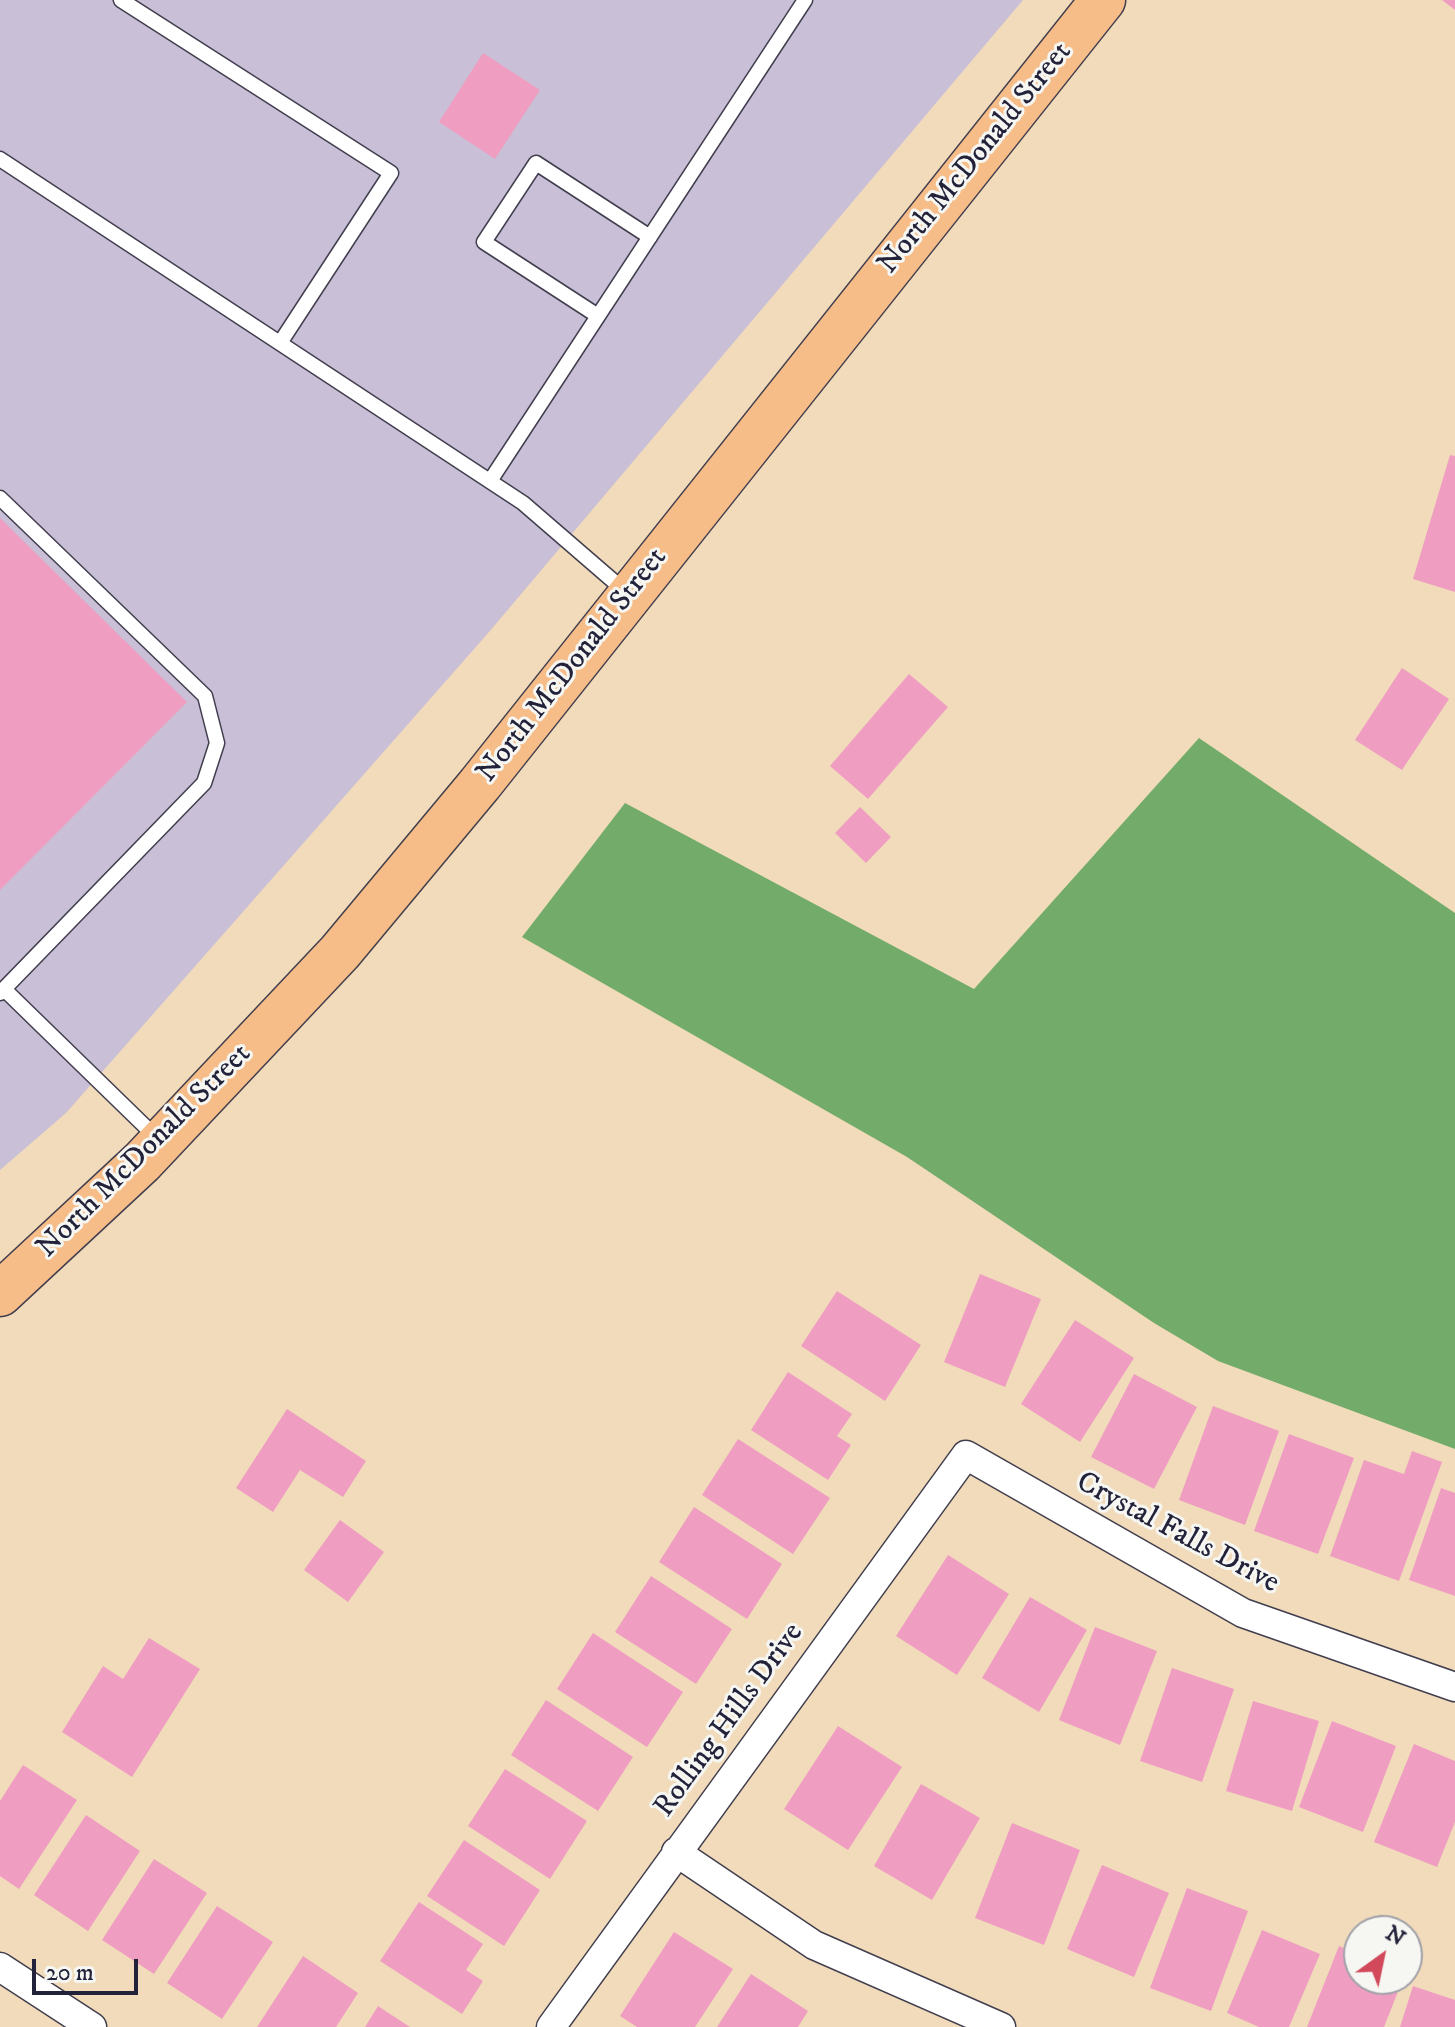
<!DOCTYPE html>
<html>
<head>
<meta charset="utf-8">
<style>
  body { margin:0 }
  #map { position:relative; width:1455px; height:2027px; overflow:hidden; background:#f1dbba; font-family:"IM FELL DW Pica",serif }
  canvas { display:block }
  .north { position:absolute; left:1343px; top:1915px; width:80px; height:80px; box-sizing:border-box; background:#f6f6f2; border:2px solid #a1a1a9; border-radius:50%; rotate:33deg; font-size:22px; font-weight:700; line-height:32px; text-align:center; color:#22223b }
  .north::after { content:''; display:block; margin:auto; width:28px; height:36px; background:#d1495b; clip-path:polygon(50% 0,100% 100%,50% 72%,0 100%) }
  .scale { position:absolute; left:32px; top:1959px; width:106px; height:36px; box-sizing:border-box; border:4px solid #22223b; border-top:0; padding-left:10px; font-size:24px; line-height:28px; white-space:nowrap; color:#22223b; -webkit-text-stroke:6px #f6f6f2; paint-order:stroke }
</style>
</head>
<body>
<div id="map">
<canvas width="1455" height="2027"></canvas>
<div class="north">N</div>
<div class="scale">20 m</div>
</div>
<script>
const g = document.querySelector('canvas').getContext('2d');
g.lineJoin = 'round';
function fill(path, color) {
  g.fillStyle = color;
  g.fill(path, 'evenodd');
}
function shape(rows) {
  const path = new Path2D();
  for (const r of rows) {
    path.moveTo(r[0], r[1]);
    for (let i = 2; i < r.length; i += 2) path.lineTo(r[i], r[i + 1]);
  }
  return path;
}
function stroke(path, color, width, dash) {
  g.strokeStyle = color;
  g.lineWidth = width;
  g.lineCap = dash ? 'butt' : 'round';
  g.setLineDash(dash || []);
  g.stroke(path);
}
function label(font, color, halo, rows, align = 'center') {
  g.font = font + ' "IM FELL DW Pica",serif';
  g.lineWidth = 6;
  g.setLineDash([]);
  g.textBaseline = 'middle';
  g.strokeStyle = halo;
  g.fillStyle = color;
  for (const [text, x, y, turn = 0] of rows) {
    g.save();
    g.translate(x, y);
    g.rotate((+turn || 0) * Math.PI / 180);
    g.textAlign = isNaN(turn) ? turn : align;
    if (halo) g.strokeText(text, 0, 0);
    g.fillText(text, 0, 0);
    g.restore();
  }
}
fill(shape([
  [0,0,1023,0,489,632,66,1113,0,1170]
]), '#c9bfd7');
fill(shape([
  [1199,738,1455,913,1455,1449,1218,1361,1154,1323,907,1157,522,937,625,803,974,989]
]), '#73ac6a');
fill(shape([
  [1442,0,1455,0,1455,10],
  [483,53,540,90,495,159,439,122],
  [1450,455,1455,456,1455,592,1413,579],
  [0,518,187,702,0,890],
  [1402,668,1449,699,1402,770,1355,740],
  [909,674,948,707,868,799,830,766],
  [860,807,891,837,866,863,835,833],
  [980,1274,1041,1299,1005,1387,944,1362],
  [837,1291,921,1345,885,1401,801,1346],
  [1075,1320,1134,1358,1080,1442,1021,1404],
  [788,1372,852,1414,837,1436,851,1445,828,1480,751,1430],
  [1134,1374,1197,1407,1154,1489,1091,1457],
  [1213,1406,1279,1431,1245,1525,1179,1500],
  [287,1409,366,1461,343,1497,300,1470,273,1512,236,1488],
  [1289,1434,1354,1458,1318,1554,1254,1531],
  [738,1439,830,1498,793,1554,702,1495],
  [1412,1451,1442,1462,1399,1581,1330,1556,1364,1460,1404,1474],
  [1441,1488,1455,1493,1455,1596,1409,1580],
  [694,1507,782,1564,747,1619,659,1562],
  [340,1520,384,1552,348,1602,304,1570],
  [948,1555,1009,1594,957,1675,896,1636],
  [651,1576,732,1629,696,1684,615,1632],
  [1030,1597,1087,1630,1039,1712,982,1678],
  [1095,1627,1157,1651,1120,1745,1059,1720],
  [593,1633,683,1692,647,1747,557,1689],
  [149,1638,200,1669,132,1777,62,1732,103,1666,123,1679],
  [1172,1668,1234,1689,1202,1782,1140,1761],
  [546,1700,633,1757,598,1811,511,1755],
  [1253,1701,1319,1721,1292,1811,1226,1791],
  [1332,1721,1396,1746,1363,1832,1299,1807],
  [838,1726,902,1767,848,1850,784,1809],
  [1414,1744,1455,1761,1455,1822,1437,1867,1374,1842],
  [23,1765,77,1800,19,1889,0,1876,0,1801],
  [505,1769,587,1821,550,1879,468,1826],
  [921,1784,980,1818,932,1900,874,1866],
  [86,1815,140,1851,88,1931,34,1895],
  [1012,1823,1080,1850,1044,1945,975,1918],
  [464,1840,540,1890,504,1946,427,1896],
  [154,1859,207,1893,154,1974,102,1940],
  [1102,1865,1169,1893,1134,1977,1067,1949],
  [1187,1888,1248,1911,1211,2011,1150,1988],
  [419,1902,483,1944,466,1970,483,1981,462,2014,380,1961],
  [217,1906,273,1942,222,2019,167,1983],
  [1262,1930,1320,1954,1289,2027,1259,2027,1227,2013],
  [674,1932,733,1969,695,2027,637,2027,620,2016],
  [1339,1946,1359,1954,1359,1979,1403,1979,1384,2027,1307,2027],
  [303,1956,358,1993,336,2027,257,2027],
  [751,1974,808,2011,798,2027,717,2027],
  [1413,1986,1455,2000,1455,2027,1400,2027],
  [378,2006,410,2027,365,2027]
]), '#ef9ec2');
const lane = shape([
  [121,0,391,173,280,343],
  [0,159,523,503,626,592],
  [598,316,484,242,536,163,650,237],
  [490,481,805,0],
  [0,498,205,696,217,743,204,783,0,993],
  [4,989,158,1139]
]);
const street = shape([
  [676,1852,814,1945,1001,2027],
  [0,1967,92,2027],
  [551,2027,966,1455,1243,1613,1455,1687]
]);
const primary = shape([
  [0,1294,142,1162,340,952,480,784,1103,0]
]);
stroke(lane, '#413e4e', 17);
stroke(street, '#413e4e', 31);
stroke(primary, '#413e4e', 47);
stroke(lane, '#fff', 14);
stroke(street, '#fff', 28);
stroke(primary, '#f7bd88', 44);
label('30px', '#22223b', '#f6f6f2', [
  ["North McDonald Street",976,159,-51],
  ["North McDonald Street",573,666,-52],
  ["North McDonald Street",145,1152,-45],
  ["Crystal Falls Drive",1177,1534,28],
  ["Rolling Hills Drive",730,1721,-54]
]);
</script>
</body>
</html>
